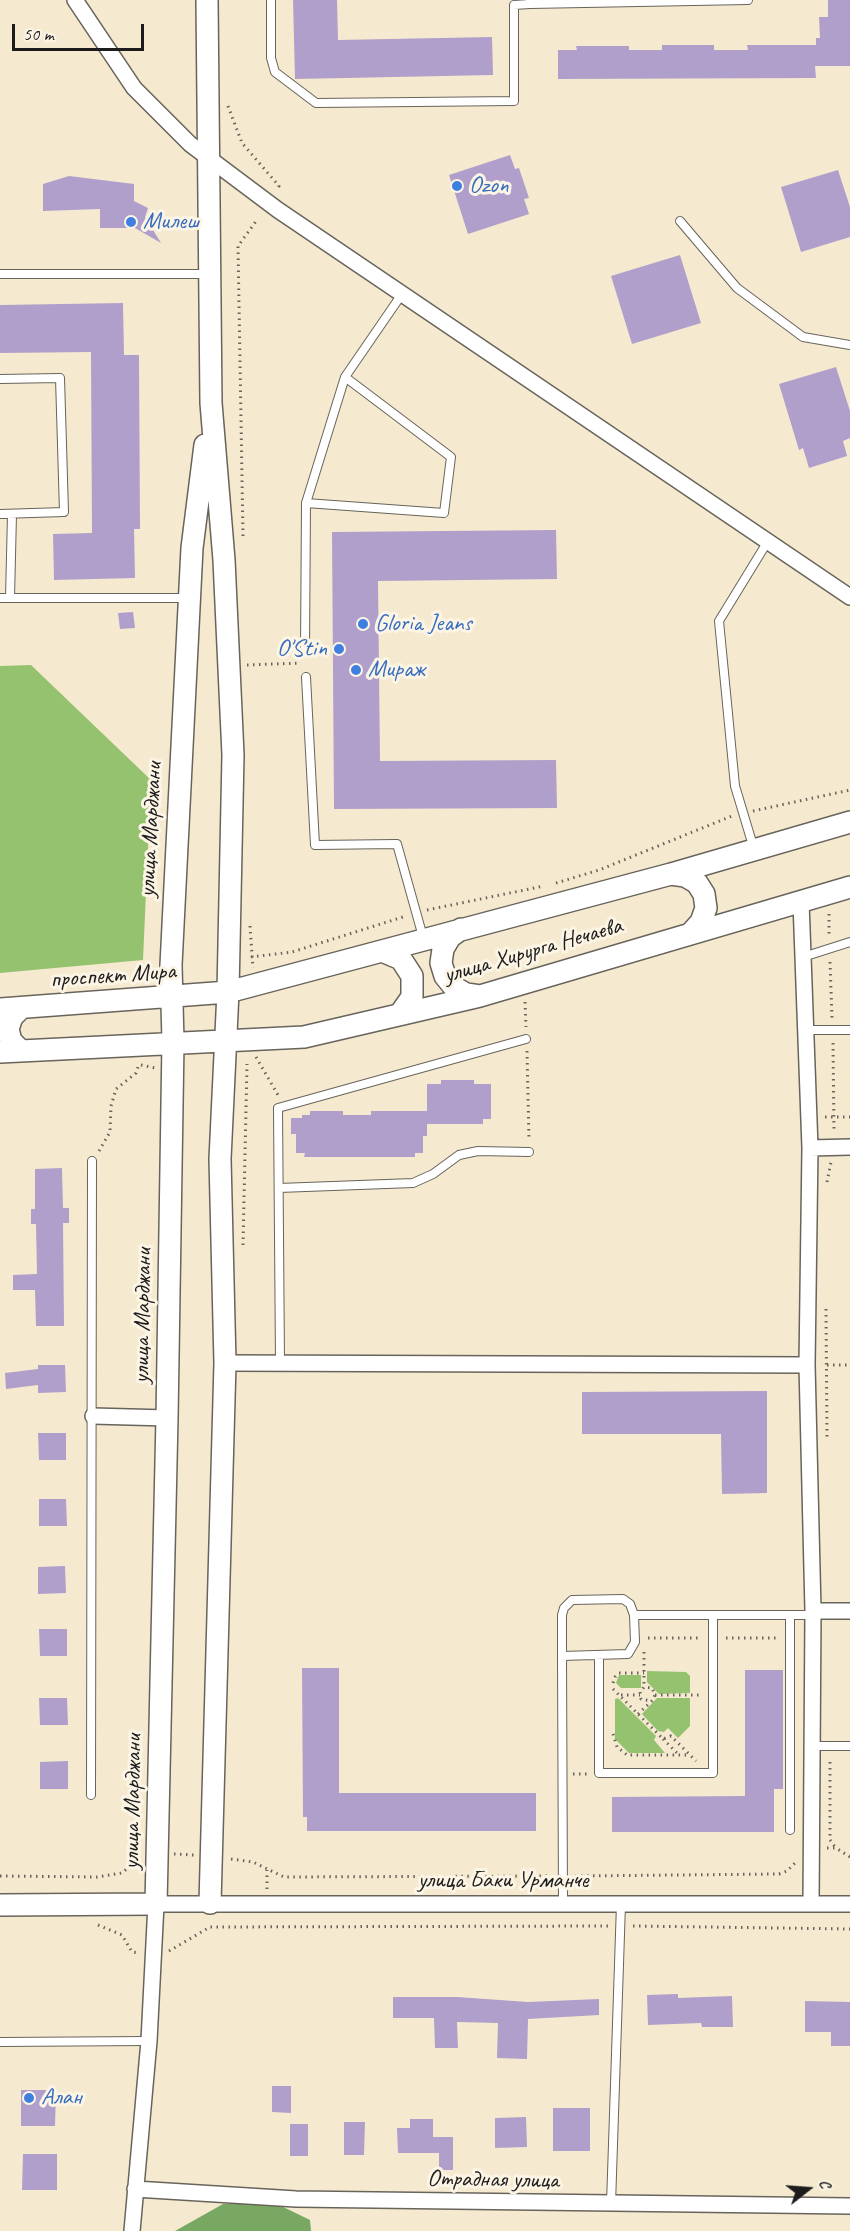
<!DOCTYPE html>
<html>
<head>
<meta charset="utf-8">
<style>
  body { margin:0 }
  #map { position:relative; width:850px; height:2231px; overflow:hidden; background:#f5ead0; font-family:Caveat,sans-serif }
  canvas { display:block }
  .north { position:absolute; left:778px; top:2159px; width:60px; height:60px; -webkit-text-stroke:4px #fcf5e5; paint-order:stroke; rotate:73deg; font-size:16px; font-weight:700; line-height:24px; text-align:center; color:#1c1c1c }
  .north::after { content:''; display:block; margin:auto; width:21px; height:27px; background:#1c1c1c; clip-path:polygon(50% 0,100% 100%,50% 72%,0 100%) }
  .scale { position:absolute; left:12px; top:24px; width:132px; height:27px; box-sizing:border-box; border:3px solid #1c1c1c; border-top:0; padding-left:8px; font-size:18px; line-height:21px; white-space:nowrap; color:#1c1c1c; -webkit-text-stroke:4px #fcf5e5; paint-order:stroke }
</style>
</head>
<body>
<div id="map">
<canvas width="850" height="2231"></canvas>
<div class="north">С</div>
<div class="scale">50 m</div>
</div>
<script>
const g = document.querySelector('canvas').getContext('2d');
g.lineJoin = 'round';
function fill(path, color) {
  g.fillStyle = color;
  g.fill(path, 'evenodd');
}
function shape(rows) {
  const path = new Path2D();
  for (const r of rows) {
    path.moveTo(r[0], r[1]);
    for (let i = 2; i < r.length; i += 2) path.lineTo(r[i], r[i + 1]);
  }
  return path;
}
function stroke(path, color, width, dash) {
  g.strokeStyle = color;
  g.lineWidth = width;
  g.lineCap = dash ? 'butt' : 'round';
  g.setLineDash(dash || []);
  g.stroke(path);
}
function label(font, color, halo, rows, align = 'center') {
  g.font = font + ' Caveat,sans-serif';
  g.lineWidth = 6;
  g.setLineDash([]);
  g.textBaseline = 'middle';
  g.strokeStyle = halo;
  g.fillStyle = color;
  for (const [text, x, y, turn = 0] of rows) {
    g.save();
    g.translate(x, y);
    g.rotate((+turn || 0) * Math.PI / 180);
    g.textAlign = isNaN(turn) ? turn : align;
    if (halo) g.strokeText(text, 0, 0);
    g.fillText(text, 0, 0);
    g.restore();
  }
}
fill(shape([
  [31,665,151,780,143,960,0,973,0,666],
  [647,1671,686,1672,690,1676,690,1693,659,1694,647,1682],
  [619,1675,641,1675,641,1688,621,1688,616,1683],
  [618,1698,656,1736,654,1740,665,1753,629,1753,615,1739,615,1699],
  [657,1698,690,1698,690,1726,678,1738,668,1728,664,1732,658,1731,642,1714]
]), '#95c26f');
fill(shape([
  [275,2203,310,2220,311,2231,175,2231,223,2204]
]), '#78a862');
fill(shape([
  [293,0,337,0,338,40,492,37,493,75,295,79],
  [828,0,850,0,850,66,815,66,816,78,558,79,558,50,577,50,576,46,629,46,629,50,662,50,662,45,714,45,714,50,748,50,747,45,816,45,816,38,820,38,819,17,828,17],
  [510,155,515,169,519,168,529,198,524,199,529,214,468,234,449,175],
  [838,170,850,207,850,237,801,252,781,187],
  [69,176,134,184,134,201,148,208,145,217,161,243,135,228,100,228,100,209,43,211,43,184],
  [680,255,701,323,632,344,611,276],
  [123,303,124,355,139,355,140,529,134,529,135,578,54,580,53,534,92,533,91,352,0,353,0,305],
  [836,367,850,411,850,438,843,441,847,456,809,468,803,448,799,450,779,384],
  [556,530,557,579,378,581,380,761,556,760,557,808,334,809,332,532],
  [133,612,135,628,120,629,118,613],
  [441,1080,474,1080,474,1084,491,1084,491,1119,483,1119,483,1124,427,1124,427,1136,423,1136,423,1153,415,1153,415,1157,304,1157,305,1153,296,1153,296,1134,291,1134,291,1118,302,1118,302,1115,310,1115,310,1111,343,1111,343,1115,371,1115,371,1111,427,1111,427,1120,427,1084,441,1084],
  [62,1168,63,1208,69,1208,69,1223,63,1223,64,1326,36,1326,35,1290,13,1290,13,1275,37,1274,36,1224,31,1224,31,1209,35,1209,35,1169],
  [38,1365,65,1365,66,1392,38,1393,38,1385,6,1389,5,1373,38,1369],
  [767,1391,767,1493,722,1494,721,1434,582,1434,582,1392],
  [38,1433,66,1433,66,1460,39,1460],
  [39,1499,66,1499,67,1526,39,1526],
  [65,1566,66,1593,38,1594,38,1567],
  [39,1629,67,1629,67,1656,40,1656],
  [302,1668,339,1668,339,1793,536,1793,536,1831,307,1831,307,1817,303,1817],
  [745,1670,783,1670,783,1789,774,1789,774,1832,612,1832,612,1797,745,1796],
  [39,1698,67,1698,68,1725,40,1725],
  [68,1761,68,1789,40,1789,40,1762],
  [678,1994,678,1998,732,1996,733,2027,702,2027,701,2023,648,2025,647,1995],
  [393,1997,457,1997,528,2002,599,1999,599,2015,528,2019,527,2059,497,2058,498,2023,457,2022,458,2048,435,2048,434,2018,393,2018],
  [805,2001,850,2002,850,2046,831,2046,831,2032,805,2032],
  [272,2086,291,2086,291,2113,272,2112],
  [21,2090,56,2090,55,2126,21,2126],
  [553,2108,590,2108,590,2151,553,2151],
  [526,2117,527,2147,495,2148,495,2118],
  [410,2119,433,2119,433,2137,453,2137,453,2170,439,2170,439,2153,398,2153,397,2128,410,2128],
  [344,2122,365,2122,364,2155,344,2155],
  [290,2124,308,2124,308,2156,290,2156],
  [23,2154,57,2154,57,2190,22,2190]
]), '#b09fca');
const lane = shape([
  [271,0,271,58,275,72,316,103,514,101,514,5,530,4],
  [530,0,530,4,748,0],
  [680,221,737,288,803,337,850,345],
  [0,274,208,274],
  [0,379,60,378,64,512,0,514],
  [306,503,345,377],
  [0,598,188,598],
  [10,598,12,514],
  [305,651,306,503,444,513,451,457,345,377,402,294],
  [306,677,315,845,397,844,423,937],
  [754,849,735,786,719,621,768,541],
  [803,957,850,942],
  [806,1030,850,1030],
  [279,1188,413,1183,433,1174,459,1155,478,1151,529,1152],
  [280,1364,278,1108,526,1039],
  [634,1615,630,1604,623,1599,572,1600,564,1608,562,1615,562,1656,628,1654,635,1642,634,1615,813,1615],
  [790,1615,790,1830],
  [562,1656,563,1903],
  [599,1656,599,1773,713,1773,713,1615],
  [812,1746,850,1746],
  [91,1795,92,1161],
  [0,2042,149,2041],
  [611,2204,621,1904]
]);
const street = shape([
  [75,0,134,88,190,144,278,210,850,597],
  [801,902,810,1148,807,1365,813,1611,811,1904],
  [810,1148,850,1147],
  [225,1363,807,1365],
  [93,1416,167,1418],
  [813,1611,850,1611],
  [135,2189,296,2199,850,2206],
  [132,2231,149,2041,156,1904,850,1904]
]);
const secondary = shape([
  [207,0,211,403,224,560,233,755,228,992,220,1159,225,1363,210,1903],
  [671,874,685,876,697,883,704,894,706,908,701,922,692,932],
  [461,929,450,937,443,949,441,963,445,976,454,987,466,994,480,996],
  [382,951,401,959,412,976,412,997,400,1014],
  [0,1009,228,992,671,874,850,822],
  [20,1050,11,1041,8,1029,12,1017,21,1008],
  [0,1052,304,1037,480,996,850,887],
  [0,1905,156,1904,167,1418,173,1042,171,965,192,548,205,445]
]);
stroke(lane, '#68645b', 10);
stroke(street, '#68645b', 18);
stroke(secondary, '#68645b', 24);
stroke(shape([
  [228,106,242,143,279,186,277,190],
  [243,536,238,246,257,220],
  [247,665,301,663],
  [753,811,850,790],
  [556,883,599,870,732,816],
  [427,910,544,886],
  [829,914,829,937],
  [250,926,253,968],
  [251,957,292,952,406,916],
  [830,962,832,1018],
  [142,980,153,970],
  [525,1002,526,1027],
  [833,1043,834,1132],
  [527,1051,529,1141],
  [256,1057,278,1095],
  [141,1065,155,1068],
  [825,1117,850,1117],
  [99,1151,110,1132,111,1106,116,1089,136,1073,139,1064],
  [827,1182,831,1162],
  [243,1245,247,1064],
  [826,1309,827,1437],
  [827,1365,850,1365],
  [648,1638,701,1638],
  [726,1638,779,1638],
  [644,1652,644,1687],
  [613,1683,615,1677,619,1673,644,1673],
  [613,1689,663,1739,671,1736,696,1761],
  [621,1695,640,1695],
  [655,1695,702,1695],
  [638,1714,653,1700,655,1695,652,1688,644,1687,640,1692,641,1699,651,1701],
  [613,1734,617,1747,627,1755,690,1755],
  [663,1739,678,1754],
  [830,1762,830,1840,836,1848],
  [573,1774,588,1774],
  [827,1848,836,1848,850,1857],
  [174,1854,194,1855],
  [231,1859,253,1862,284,1877,550,1876],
  [0,1876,97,1877,122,1873,139,1858],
  [575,1876,779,1874,787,1871,795,1863],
  [267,1889,267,1870],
  [98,1925,122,1935,132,1952,139,1953],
  [633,1926,850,1929],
  [169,1951,210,1927,608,1926]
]), '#68645b', 3, [1.5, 4.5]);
stroke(lane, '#fff', 8);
stroke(street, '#fff', 15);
stroke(secondary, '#fff', 21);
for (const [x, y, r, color] of [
  [457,186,6,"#3f7fe0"],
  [131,222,6,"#3f7fe0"],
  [363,624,6,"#3f7fe0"],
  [339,649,6,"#3f7fe0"],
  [356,670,6,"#3f7fe0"],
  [29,2098,6,"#3f7fe0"]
]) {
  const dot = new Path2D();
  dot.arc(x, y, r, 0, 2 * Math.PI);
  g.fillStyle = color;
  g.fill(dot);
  stroke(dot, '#fcf5e5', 2);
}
label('24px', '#366cbe', '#fcf5e5', [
  ["Ozon",469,186],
  ["Милеш",143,222],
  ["Gloria Jeans",375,624],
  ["O'Stin",327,649,"right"],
  ["Мираж",368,670],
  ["Алан",41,2098]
], 'left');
label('24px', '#1c1c1c', '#fcf5e5', [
  ["улица Марджани",151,830,-87],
  ["улица Хирурга Нечаева",533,951,-16],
  ["проспект Мира",113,976,-4],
  ["улица Марджани",143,1316,-89],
  ["улица Марджани",133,1802,-89],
  ["улица Баки Урманче",503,1881],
  ["Отрадная улица",493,2180,1]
]);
</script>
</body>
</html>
